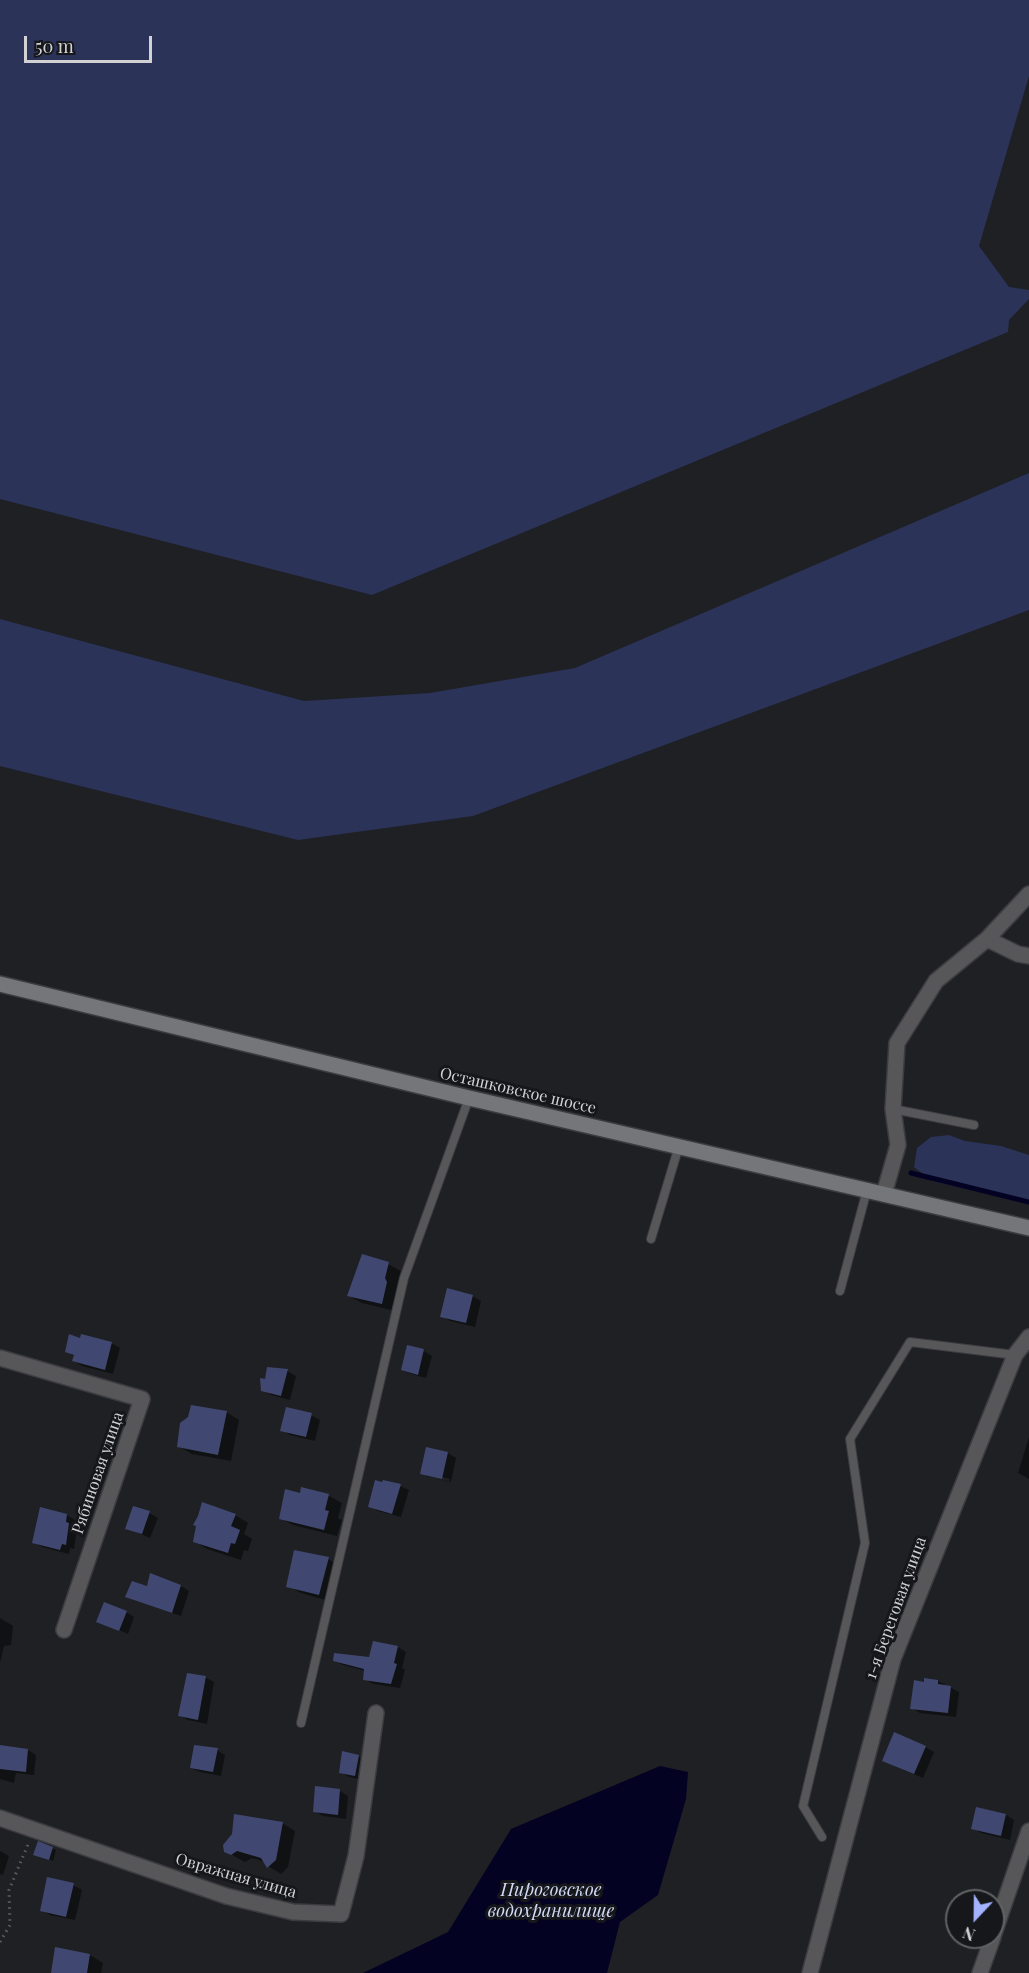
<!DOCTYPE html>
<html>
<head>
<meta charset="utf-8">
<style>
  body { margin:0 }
  #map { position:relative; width:1029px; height:1973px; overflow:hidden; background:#1f2024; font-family:"Playfair Display",serif }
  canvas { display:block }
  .north { position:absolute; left:945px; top:1889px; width:60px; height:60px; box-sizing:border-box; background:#16171b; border:2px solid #616265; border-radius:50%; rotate:202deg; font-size:16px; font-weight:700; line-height:24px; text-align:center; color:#d2d2d5 }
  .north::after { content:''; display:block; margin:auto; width:21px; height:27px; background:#a2b2fd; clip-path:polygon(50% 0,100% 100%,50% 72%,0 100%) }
  .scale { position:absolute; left:24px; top:36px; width:128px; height:27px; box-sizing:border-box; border:3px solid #d2d2d5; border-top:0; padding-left:8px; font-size:18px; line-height:21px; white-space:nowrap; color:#d2d2d5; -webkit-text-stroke:4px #16171b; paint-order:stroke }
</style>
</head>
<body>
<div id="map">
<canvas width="1029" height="1973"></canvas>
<div class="north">N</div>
<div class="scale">50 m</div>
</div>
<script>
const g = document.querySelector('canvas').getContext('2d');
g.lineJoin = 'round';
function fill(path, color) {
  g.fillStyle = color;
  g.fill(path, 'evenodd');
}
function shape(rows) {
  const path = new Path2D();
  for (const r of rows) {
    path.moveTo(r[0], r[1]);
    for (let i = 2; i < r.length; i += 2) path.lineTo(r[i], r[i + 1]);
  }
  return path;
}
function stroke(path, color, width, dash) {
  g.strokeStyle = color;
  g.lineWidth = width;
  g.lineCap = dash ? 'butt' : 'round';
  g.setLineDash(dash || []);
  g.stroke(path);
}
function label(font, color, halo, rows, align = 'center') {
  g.font = font + ' "Playfair Display",serif';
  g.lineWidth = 6;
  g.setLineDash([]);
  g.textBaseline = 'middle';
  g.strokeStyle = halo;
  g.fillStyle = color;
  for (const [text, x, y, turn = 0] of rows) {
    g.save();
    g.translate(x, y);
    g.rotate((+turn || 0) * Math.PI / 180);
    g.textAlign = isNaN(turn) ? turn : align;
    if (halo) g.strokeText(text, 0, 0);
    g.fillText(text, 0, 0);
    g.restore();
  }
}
fill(shape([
  [0,0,1029,0,1029,76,979,246,1009,287,1029,290,1029,299,1009,320,1008,332,372,595,0,499],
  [1029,473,1029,610,473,816,298,840,0,766,0,619,304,701,430,693,575,668],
  [949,1135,965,1141,1001,1146,1029,1155,1029,1204,932,1181,914,1167,917,1148,931,1137]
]), '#2b3359');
fill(shape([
  [660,1766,688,1772,686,1799,658,1895,620,1922,607,1973,363,1973,448,1932,511,1829]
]), '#040223');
fill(shape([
  [388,1264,401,1271,398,1287,400,1290,395,1311,362,1303,349,1296],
  [472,1296,481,1301,475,1327,450,1321,442,1316],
  [81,1340,111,1343,120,1348,113,1374,82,1366,74,1361,75,1356,67,1352],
  [424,1351,432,1356,426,1378,411,1374,402,1370],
  [287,1371,296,1376,290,1400,271,1395,262,1390],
  [226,1412,239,1420,231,1461,192,1454,178,1446],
  [311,1415,320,1420,315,1441,290,1435,282,1430],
  [1029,1437,1029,1479,1018,1473],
  [448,1453,456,1458,451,1482,429,1477,449,1482,450,1479,429,1474,429,1477,422,1473],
  [400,1486,409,1490,401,1517,378,1511,370,1506],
  [302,1489,329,1496,342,1503,338,1518,342,1520,337,1536,293,1525,280,1518,301,1495],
  [41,1509,67,1515,75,1520,74,1527,77,1529,74,1549,70,1548,69,1554,42,1547,34,1542],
  [149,1513,158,1518,150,1538,127,1528],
  [235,1515,248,1523,244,1534,252,1539,248,1551,244,1550,241,1560,207,1549,194,1541],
  [328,1559,341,1566,332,1602,301,1593,288,1586],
  [181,1586,189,1591,181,1616,136,1601,127,1596,148,1588],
  [126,1612,134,1617,128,1634,98,1621],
  [0,1618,13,1626,11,1645,4,1646,0,1663],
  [398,1647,406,1652,402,1668,405,1670,400,1688,373,1684,365,1679,366,1671,343,1665,334,1660,371,1659],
  [205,1677,214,1682,207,1724,188,1720,180,1716],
  [938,1681,959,1692,956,1717,920,1713,912,1708,925,1684],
  [0,1746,28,1750,36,1755,34,1775,16,1773,14,1783,0,1779],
  [925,1747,934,1752,923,1778,892,1765],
  [217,1750,225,1755,221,1776,200,1772,191,1768],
  [358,1756,367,1761,363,1780,349,1777,340,1772],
  [340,1791,348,1796,346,1819,323,1816,315,1811],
  [1006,1815,1014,1820,1010,1840,981,1833,973,1828],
  [282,1823,295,1831,288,1867,281,1874,268,1866,265,1862,252,1858,245,1862,225,1851],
  [39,1843,56,1850,53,1861,39,1856],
  [0,1851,9,1856,3,1875,0,1874],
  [73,1885,82,1890,75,1920,50,1915,41,1910],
  [90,1955,103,1963,101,1973,52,1973]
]), '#0007');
stroke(shape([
  [911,1173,1029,1202]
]), '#040223', 5);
fill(shape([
  [362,1254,389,1262,385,1278,387,1282,382,1304,347,1296],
  [447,1288,473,1295,466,1323,440,1317],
  [69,1334,80,1338,81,1334,112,1342,105,1370,72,1361,74,1355,65,1352],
  [407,1345,424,1349,418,1375,401,1370],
  [267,1367,288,1369,281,1396,261,1391,260,1378,265,1379],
  [191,1405,227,1411,218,1455,177,1447,180,1423,188,1417],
  [286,1407,312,1413,306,1437,280,1431],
  [426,1447,448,1452,442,1479,420,1474],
  [375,1480,382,1482,383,1480,401,1484,392,1514,368,1507],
  [301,1487,329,1494,325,1510,329,1511,324,1530,279,1519,285,1489,300,1493],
  [202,1502,236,1514,231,1526,240,1530,235,1544,231,1543,228,1553,193,1542,196,1526,193,1525,198,1516],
  [133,1506,150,1511,142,1534,125,1529],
  [40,1507,67,1514,66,1522,69,1523,66,1545,62,1544,60,1550,32,1543],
  [294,1550,329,1557,319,1595,286,1587],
  [150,1573,181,1585,172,1613,125,1597,132,1581,147,1586],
  [104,1602,127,1611,119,1631,96,1622],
  [373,1641,398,1646,394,1663,397,1664,391,1684,363,1680,364,1669,333,1661,334,1653,369,1657],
  [187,1673,206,1676,198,1720,178,1716],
  [924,1678,938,1680,938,1684,951,1686,948,1713,910,1709,914,1680,924,1682],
  [894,1732,926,1746,914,1774,882,1761],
  [0,1745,28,1749,26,1772,0,1769],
  [194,1745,218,1748,213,1772,190,1768],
  [342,1751,359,1755,355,1776,339,1773],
  [315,1786,340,1789,338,1815,313,1812],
  [976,1807,1006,1814,1001,1836,971,1829],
  [234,1814,283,1822,276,1860,267,1868,261,1858,237,1851,231,1855,224,1852,223,1845,232,1834],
  [38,1841,53,1847,49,1860,33,1855],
  [47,1877,74,1883,66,1917,40,1911],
  [55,1947,90,1954,87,1973,51,1973]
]), '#404871');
const service = shape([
  [893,1109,974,1125],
  [651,1239,679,1146],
  [840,1291,867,1190],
  [301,1723,404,1278,469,1098],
  [822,1837,803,1806,865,1543,850,1439,910,1342,1015,1355]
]);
const minor = shape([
  [987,939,1018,954,1029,956],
  [884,1194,898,1145,893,1109,897,1043,936,981,987,939,1029,894],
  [0,1358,142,1399,64,1630],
  [0,1818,226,1896,293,1912,341,1914,356,1856,376,1713],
  [993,1936,1029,1831],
  [810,1973,893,1659,1015,1355,1029,1337],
  [980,1973,993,1937]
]);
const secondary = shape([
  [0,984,469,1098,1029,1228]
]);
stroke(service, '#3c3c40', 10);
stroke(minor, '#3c3c40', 18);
stroke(secondary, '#3c3c40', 18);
stroke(shape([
  [0,1942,10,1925,9,1890,29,1842]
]), '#5d5e62', 3, [1.5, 4.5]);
stroke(service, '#575759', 8);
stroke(minor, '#575759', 15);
stroke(secondary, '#757679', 15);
label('16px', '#d2d2d5', '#16171b', [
  ["Осташковское шоссе",518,1091,13],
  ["Рябиновая улица",98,1473,-71],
  ["1-я Береговая улица",896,1608,-70],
  ["Овражная улица",236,1876,16]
]);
label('italic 18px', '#d2daf6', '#16171b', [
  ["Пироговское",551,1890],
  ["водохранилище",551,1911]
]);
</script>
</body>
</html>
